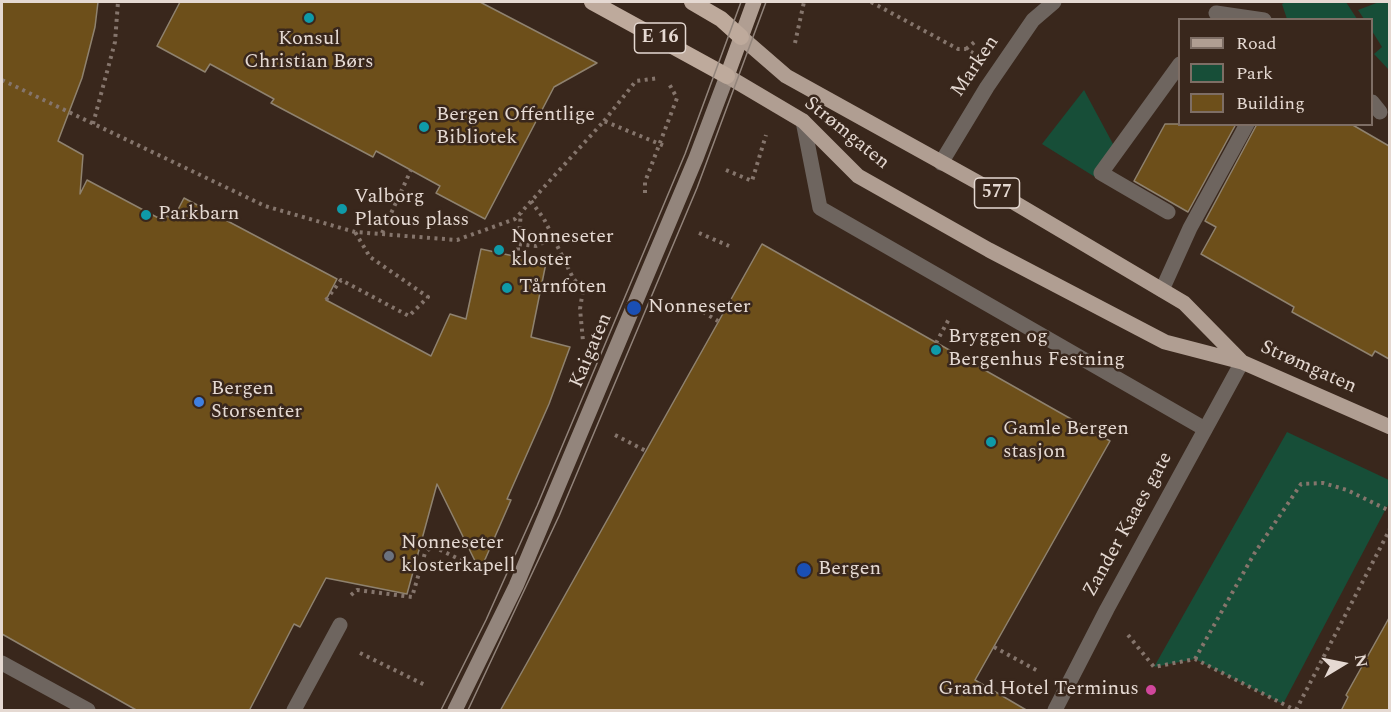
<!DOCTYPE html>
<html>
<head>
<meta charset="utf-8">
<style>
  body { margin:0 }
  #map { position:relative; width:1391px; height:712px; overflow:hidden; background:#39271c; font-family:Spectral,serif }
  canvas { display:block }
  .frame { position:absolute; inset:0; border:3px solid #e5d9d2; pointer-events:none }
  .legend { position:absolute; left:1178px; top:18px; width:195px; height:108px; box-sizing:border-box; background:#39271c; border:2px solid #7e6e65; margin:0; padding:8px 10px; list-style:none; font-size:18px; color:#e5d9d2 }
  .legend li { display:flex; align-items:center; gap:12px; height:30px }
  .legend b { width:30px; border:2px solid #7e6e65 }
  .north { position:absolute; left:1313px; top:634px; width:60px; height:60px; -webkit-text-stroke:4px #39271c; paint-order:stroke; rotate:80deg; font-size:16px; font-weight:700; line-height:24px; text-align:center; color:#e5d9d2 }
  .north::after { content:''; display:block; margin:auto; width:21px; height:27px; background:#e5d9d2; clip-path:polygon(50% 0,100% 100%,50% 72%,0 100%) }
</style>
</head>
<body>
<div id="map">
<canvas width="1391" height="712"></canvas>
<div class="frame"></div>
<ul class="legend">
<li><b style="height:8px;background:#b09e92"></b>Road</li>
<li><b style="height:16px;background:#174e38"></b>Park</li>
<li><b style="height:16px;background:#6d4f1a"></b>Building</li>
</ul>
<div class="north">N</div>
</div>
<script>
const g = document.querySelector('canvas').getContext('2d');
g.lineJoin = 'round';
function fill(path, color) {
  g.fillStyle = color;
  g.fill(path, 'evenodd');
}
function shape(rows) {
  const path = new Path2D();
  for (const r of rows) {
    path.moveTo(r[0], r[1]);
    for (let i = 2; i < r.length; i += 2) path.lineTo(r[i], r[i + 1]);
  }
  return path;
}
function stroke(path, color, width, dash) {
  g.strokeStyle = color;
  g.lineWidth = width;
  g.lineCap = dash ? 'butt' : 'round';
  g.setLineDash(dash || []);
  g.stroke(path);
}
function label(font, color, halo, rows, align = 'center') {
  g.font = font + ' Spectral,serif';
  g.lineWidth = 5;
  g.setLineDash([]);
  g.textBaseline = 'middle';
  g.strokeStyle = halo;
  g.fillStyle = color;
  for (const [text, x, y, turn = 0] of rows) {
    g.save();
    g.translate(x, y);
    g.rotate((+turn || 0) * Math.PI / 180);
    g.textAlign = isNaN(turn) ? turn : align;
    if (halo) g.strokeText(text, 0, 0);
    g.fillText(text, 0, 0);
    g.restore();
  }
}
fill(shape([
  [1286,2,1346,2,1357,19,1287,19,1282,4],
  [1379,2,1389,2,1389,70,1374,54,1382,47,1372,31,1372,20,1364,19,1358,10],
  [1084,90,1113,144,1095,177,1042,144],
  [1287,432,1389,480,1390,501,1283,704,1195,659,1154,667]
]), '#174e38');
const building = shape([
  [2,2,98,2,95,27,82,78,58,141,83,155,80,194,87,180,164,221,167,216,173,219,184,198,337,279,326,300,431,356,450,314,466,319,481,249,546,263,531,337,570,347,549,404,507,499,511,500,480,571,437,484,407,594,326,578,300,627,294,624,249,711,138,711,2,634,2,2],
  [180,2,480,2,597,63,554,87,485,219,436,193,440,186,376,151,373,157,271,103,274,99,210,64,205,72,157,46,180,2],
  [1165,124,1236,124,1188,212,1134,181,1165,124],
  [1257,124,1351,124,1389,146,1389,359,1375,351,1372,356,1292,312,1294,307,1201,254,1216,227,1205,221,1257,124],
  [762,244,1110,441,975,680,1028,711,500,711,762,244],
  [1389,618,1389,711,1341,711,1348,697,1346,695,1389,618]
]);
fill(building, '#6d4f1a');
stroke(building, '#8f826f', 1.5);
stroke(shape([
  [871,2,958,49,966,49,973,53],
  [795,43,804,2],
  [966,49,977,40],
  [2,80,265,206,355,232,457,240,515,219,604,121,667,147],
  [604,121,636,81,659,78],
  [93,124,115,42,118,2],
  [726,170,752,181,766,135],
  [645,193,645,182,677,98,668,82],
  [531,201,544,219,573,278,583,290,580,309,583,341],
  [382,233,411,170],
  [699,233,729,246],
  [518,244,521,213],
  [518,258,518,244,536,246,553,238],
  [326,300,341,280,409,316,428,297,370,257,355,232],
  [703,312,718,321],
  [936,343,950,317],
  [615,435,646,451],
  [351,595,357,590,412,597,425,553,432,546,486,572],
  [1128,635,1154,667,1195,659,1295,710],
  [994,647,1038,671],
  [360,653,427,686],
  [1195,659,1254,554,1301,484,1323,483,1347,490,1390,511],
  [1296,710,1390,529]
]), '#85756c', 4, [3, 4.5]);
stroke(shape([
  [1216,13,1264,20],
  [1372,102,1380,112],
  [803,121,820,208,1205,429],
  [1168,212,1101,173,1180,64],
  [1162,290,1190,228,1247,124],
  [2,663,88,710],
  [294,710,340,625]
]), '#6e655f', 15);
stroke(shape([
  [941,163,987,87,1033,20,1054,2]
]), '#6e655f', 15);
stroke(shape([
  [1055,710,1107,609,1242,362]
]), '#6e655f', 15);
stroke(shape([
  [455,710,516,586,696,158,727,76]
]), '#93857c', 15);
stroke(shape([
  [754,2,727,76,803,121,858,176,989,250,1165,342,1242,362,1390,427],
  [741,37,786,76,1015,203,1184,303,1242,362]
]), '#b09e92', 15);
stroke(shape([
  [592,2,727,76],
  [692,2,721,19,741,37]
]), '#beaa9c', 16);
stroke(shape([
  [441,710,486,620,537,506,685,154,741,2],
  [468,710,559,516,697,188,766,2]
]), '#92847b', 1.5);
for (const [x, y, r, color] of [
  [309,18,6,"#0f9aa8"],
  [424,127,6,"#0f9aa8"],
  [342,209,6,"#0f9aa8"],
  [146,215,6,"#0f9aa8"],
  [499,250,6,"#0f9aa8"],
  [507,288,6,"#0f9aa8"],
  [634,308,8,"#1a4fb4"],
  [936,350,6,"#0f9aa8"],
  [199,402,6,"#3f7fe0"],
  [991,442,6,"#0f9aa8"],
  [389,556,6,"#6b7280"],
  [804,570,8,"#1a4fb4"],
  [1151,690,6,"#d1479c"]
]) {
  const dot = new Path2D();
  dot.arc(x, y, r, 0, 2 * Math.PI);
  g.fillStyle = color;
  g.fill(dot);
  stroke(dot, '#39271c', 2);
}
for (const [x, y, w] of [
  [660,38,51],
  [997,193,45]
]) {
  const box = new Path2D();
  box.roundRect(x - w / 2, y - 15, w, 30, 4.5);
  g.fillStyle = '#39271c';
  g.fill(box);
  stroke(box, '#e5d9d2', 1.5);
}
label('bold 18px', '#e5d9d2', null, [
  ["E 16",660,38],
  ["577",997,193]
]);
label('20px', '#e5d9d2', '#39271c', [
  ["Konsul",309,40,"center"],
  ["Christian Børs",309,63,"center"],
  ["Bergen Offentlige",436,116],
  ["Bibliotek",436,139],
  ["Valborg",354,198],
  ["Platous plass",354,221],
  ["Parkbarn",158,215],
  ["Nonneseter",511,238],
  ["kloster",511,261],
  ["Tårnfoten",519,288],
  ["Nonneseter",648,308],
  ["Bryggen og",948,338],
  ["Bergenhus Festning",948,361],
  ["Bergen",211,390],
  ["Storsenter",211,413],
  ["Gamle Bergen",1003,430],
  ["stasjon",1003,453],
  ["Nonneseter",401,544],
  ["klosterkapell",401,567],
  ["Bergen",818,570],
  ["Grand Hotel Terminus",1139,690,"right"]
], 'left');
label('20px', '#e5d9d2', '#39271c', [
  ["Marken",976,67,-56],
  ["Strømgaten",846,134,39],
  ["Kaigaten",592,351,-67],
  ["Strømgaten",1308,368,24],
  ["Zander Kaaes gate",1129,525,-61]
]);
</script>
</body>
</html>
